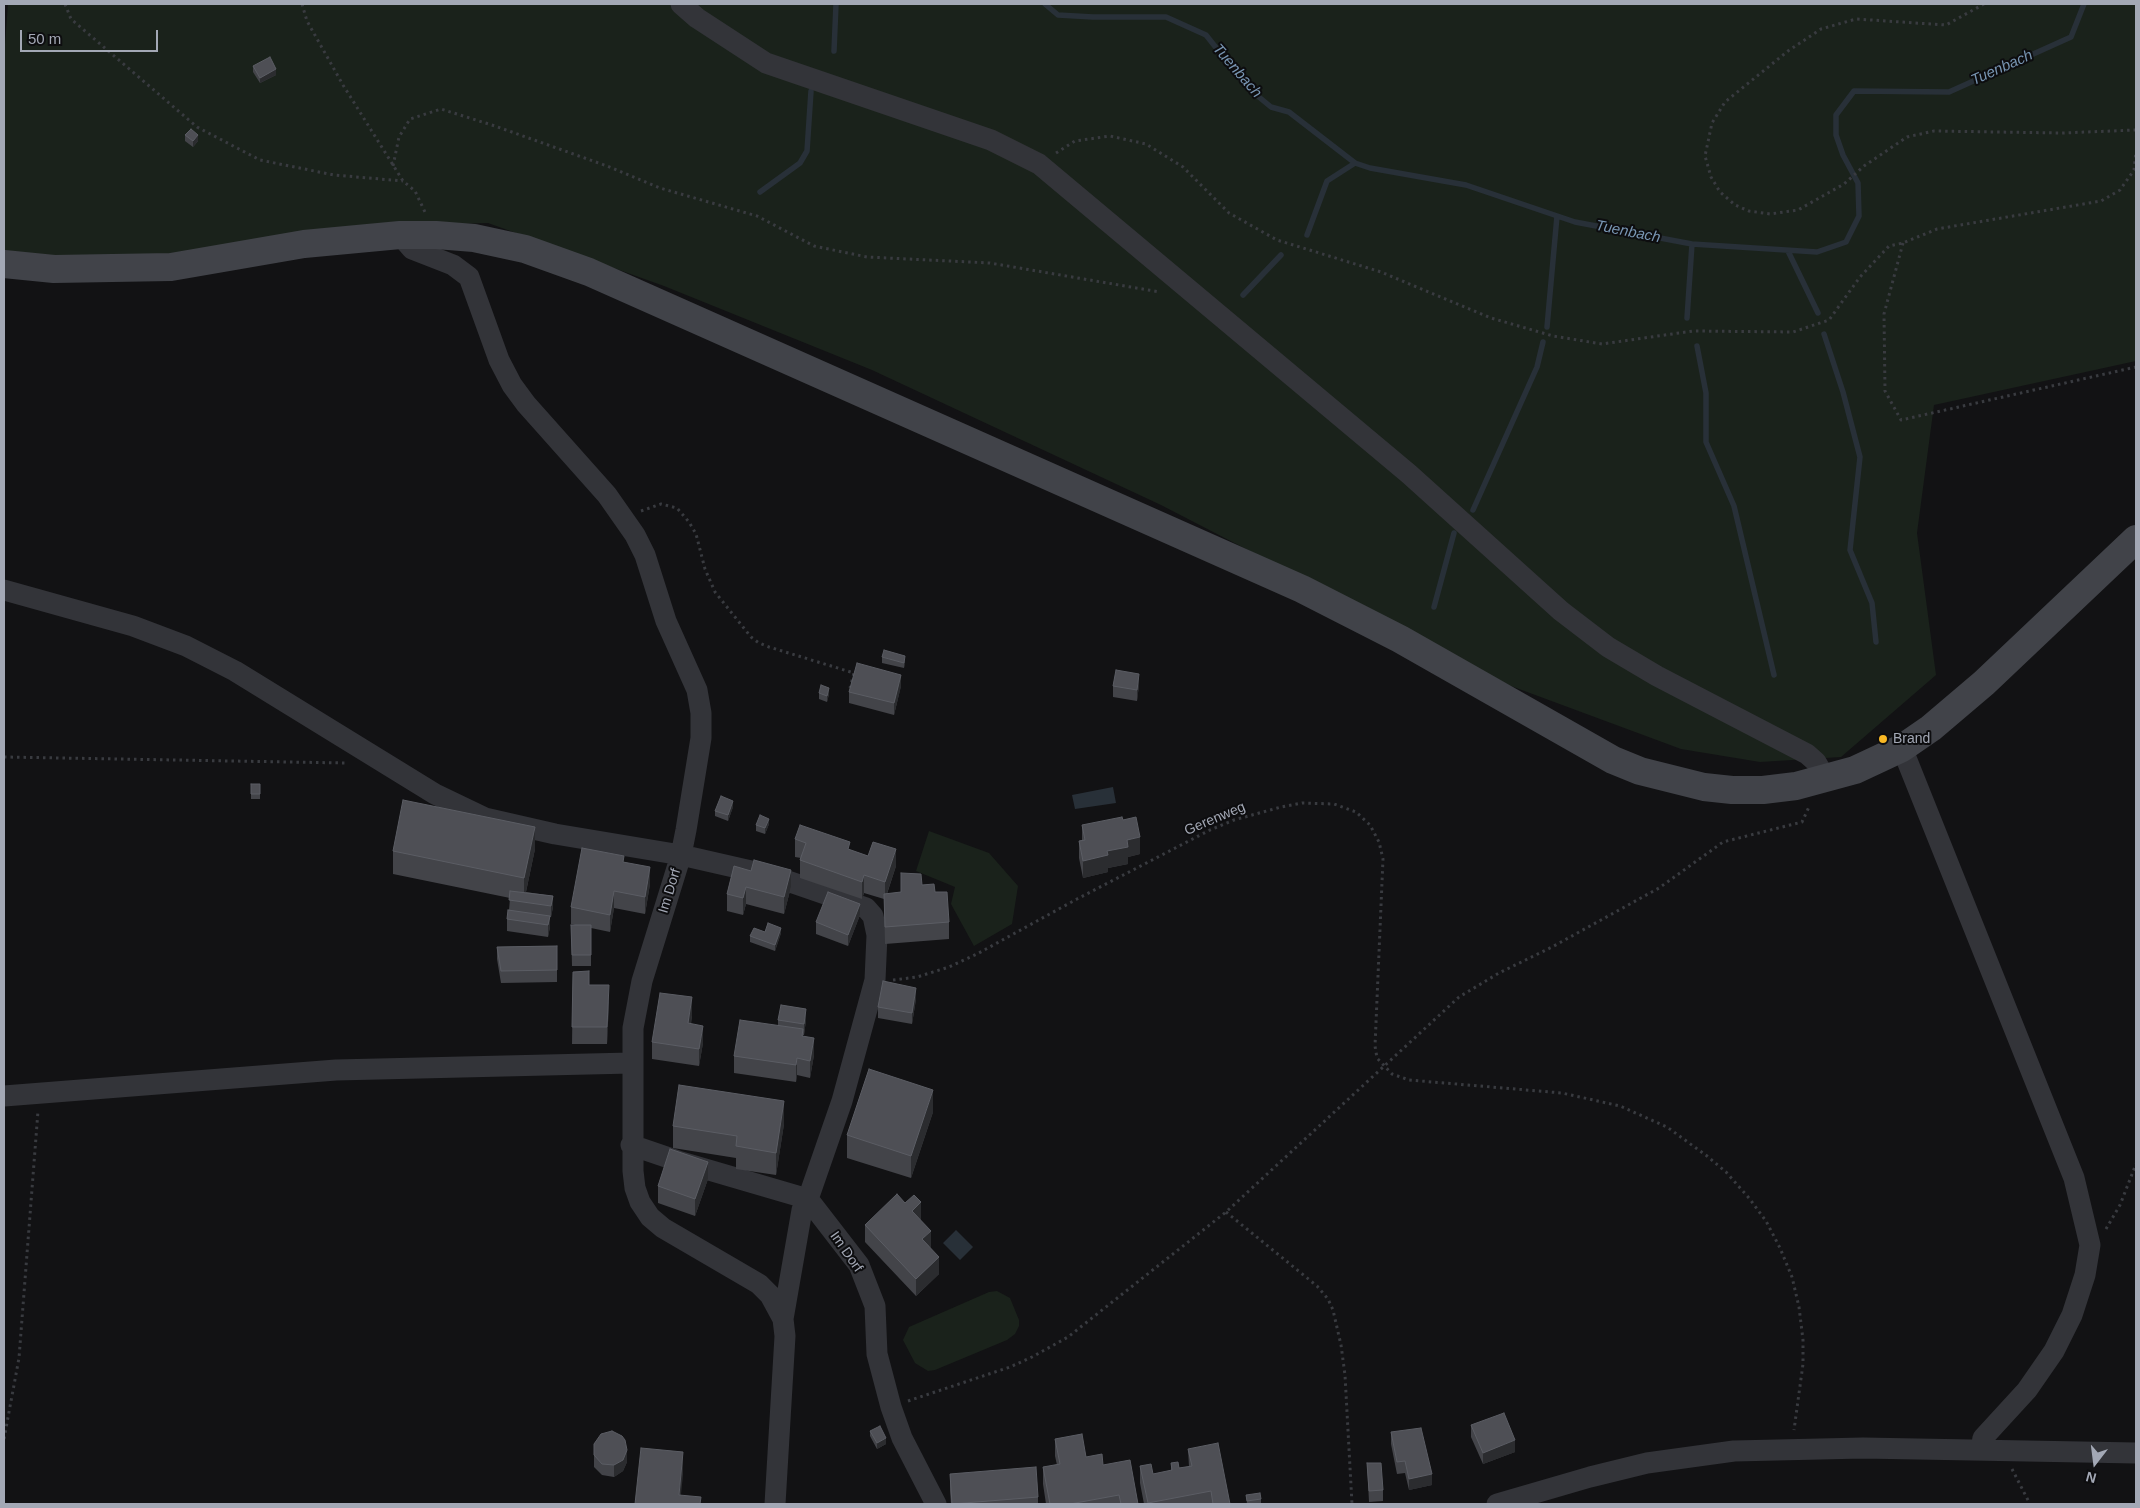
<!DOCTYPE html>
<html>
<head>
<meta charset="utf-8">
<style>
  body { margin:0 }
  #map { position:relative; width:2140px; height:1508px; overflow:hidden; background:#121214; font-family:Arial,sans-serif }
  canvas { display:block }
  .frame { position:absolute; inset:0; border:5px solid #a3a8b5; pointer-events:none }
  .north { position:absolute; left:2070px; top:1438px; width:50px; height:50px; -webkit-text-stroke:4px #0d0d0f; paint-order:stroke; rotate:195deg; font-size:14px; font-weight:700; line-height:20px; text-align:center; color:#a3a8b5 }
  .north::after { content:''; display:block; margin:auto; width:18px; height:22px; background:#a3a8b5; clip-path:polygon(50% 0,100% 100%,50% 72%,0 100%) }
  .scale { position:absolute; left:20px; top:30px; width:138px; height:22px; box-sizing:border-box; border:2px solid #a3a8b5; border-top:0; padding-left:6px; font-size:15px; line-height:18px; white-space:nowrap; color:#a3a8b5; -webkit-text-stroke:4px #0d0d0f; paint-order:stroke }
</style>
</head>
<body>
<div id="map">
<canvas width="2140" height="1508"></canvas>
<div class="frame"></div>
<div class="north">N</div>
<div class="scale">50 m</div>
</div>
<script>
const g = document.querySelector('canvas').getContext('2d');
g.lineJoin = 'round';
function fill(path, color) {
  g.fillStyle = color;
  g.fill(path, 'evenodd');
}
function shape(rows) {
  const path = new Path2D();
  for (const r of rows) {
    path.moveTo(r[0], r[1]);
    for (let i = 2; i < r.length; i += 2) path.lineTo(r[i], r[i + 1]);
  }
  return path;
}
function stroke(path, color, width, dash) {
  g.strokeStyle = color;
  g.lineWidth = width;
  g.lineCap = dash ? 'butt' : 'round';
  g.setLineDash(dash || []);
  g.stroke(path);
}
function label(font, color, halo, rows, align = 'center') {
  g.font = font + ' Arial,sans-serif';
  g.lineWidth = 4;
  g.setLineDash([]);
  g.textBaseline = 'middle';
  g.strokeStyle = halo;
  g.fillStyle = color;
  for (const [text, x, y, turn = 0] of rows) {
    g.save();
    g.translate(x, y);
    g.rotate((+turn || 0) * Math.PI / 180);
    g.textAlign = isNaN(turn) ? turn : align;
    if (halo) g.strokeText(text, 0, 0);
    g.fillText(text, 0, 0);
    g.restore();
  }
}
fill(shape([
  [8,4,2136,4,2136,361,1934,405,1917,533,1936,675,1841,757,1760,762,1681,749,1511,686,1161,505,872,370,664,286,488,223,389,226,122,260,4,259,4,57],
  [929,831,989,853,1018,886,1012,924,974,946,951,904,955,887,916,871],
  [997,1291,1010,1298,1019,1320,1019,1326,1015,1334,1007,1340,935,1370,928,1371,915,1363,903,1340,909,1327,989,1292]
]), '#1a221b');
fill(shape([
  [1113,787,1116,803,1075,809,1072,795],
  [956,1230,973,1247,960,1260,943,1243]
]), '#283038');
stroke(shape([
  [1045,4,1058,15,1093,17,1166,17,1206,35,1248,88,1271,107,1289,112,1355,163,1370,168,1466,185,1575,222,1692,244,1817,252,1846,242,1859,216,1858,183,1843,155,1836,135,1836,115,1854,91,1949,92,2071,37,2084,4],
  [834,51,836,4],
  [760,192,800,163,807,151,811,91],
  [1307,235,1327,181,1355,163],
  [1788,251,1818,313],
  [1243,295,1281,255],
  [1687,318,1692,244],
  [1547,327,1557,216],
  [1824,334,1843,392,1860,457,1850,550,1872,603,1876,642],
  [1697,346,1706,393,1706,442,1734,506,1774,675],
  [1473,510,1537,367,1543,342],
  [1434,607,1454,533]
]), '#283038', 5.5);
stroke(shape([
  [65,4,71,19,197,127,260,160,334,175,403,181],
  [302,4,307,21,343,85,403,181,415,191,425,212],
  [1984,4,1946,25,1856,19,1821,29,1788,51,1725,102,1712,123,1705,156,1711,177,1720,192,1735,205,1749,211,1770,214,1798,210,1844,184,1864,166,1907,137,1934,131,2062,133,2136,130],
  [1056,153,1075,141,1110,136,1146,144,1183,167,1229,213,1277,240,1381,272,1491,318,1553,336,1602,344,1693,331,1793,332,1829,320,1860,277,1889,246,1903,243,1937,229,2101,201,2120,190,2134,170,2136,151],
  [393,166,399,137,410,119,441,109,495,126,607,166,660,188,757,216,814,246,867,257,990,263,1160,292],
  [1903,243,1884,314,1885,391,1901,420,2136,367],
  [641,511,661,504,677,508,689,522,696,534,705,569,715,592,751,637,759,643,769,647,854,673,850,688],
  [4,757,346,763],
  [893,980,917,977,949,967,977,954,1077,899,1210,830,1234,820,1281,807,1302,803,1334,804,1356,812,1370,825,1379,842,1383,859,1375,1046,1377,1058,1392,1074,1409,1080,1562,1093,1620,1106,1667,1127,1707,1156,1726,1172,1749,1198,1766,1221,1780,1248,1792,1277,1799,1307,1803,1340,1803,1364,1794,1430],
  [1226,1212,1317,1286,1328,1299,1333,1310,1341,1345,1345,1375,1352,1504],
  [2106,1229,2120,1205,2136,1164],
  [908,1401,1010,1367,1032,1357,1068,1337,1226,1212,1459,997,1499,973,1552,947,1659,888,1723,842,1802,822,1809,807],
  [4,1439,19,1358,38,1111],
  [2012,1469,2030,1504]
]), '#393b40', 3, [2.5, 4]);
stroke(shape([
  [681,4,697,18,766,63,991,140,1039,164,1409,474,1561,611,1608,647,1657,676,1807,754,1816,762,1826,779],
  [400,235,412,249,453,265,469,277,499,360,512,385,526,404,607,495,635,535,645,555,666,621,697,690,701,713,701,738,686,830,681,855,642,981,633,1028,633,1171,635,1188,640,1202,650,1217,663,1228,759,1284,770,1295,783,1319,785,1336,775,1504],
  [4,590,133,626,186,646,235,671,435,794,485,818,555,834,681,855,773,876,866,908,873,916,877,935,875,980,842,1101,808,1199,859,1265,875,1306,877,1354,891,1407,902,1438,936,1504],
  [1902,748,2074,1178,2090,1245,2085,1275,2072,1315,2054,1351,2027,1390,1983,1438,1981,1449],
  [4,1096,336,1070,631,1063],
  [631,1145,678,1161,808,1199,802,1210,783,1319],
  [1497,1504,1590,1477,1647,1463,1734,1451,1863,1448,2136,1453]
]), '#333439', 21);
stroke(shape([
  [4,264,54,269,171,267,304,244,400,235,436,235,474,238,525,249,589,272,1302,589,1400,639,1613,760,1640,771,1704,787,1732,790,1763,790,1796,786,1855,770,1902,748,1931,728,1984,683,2136,539]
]), '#414349', 28);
fill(shape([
  [253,66,276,75,260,83,253,72],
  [185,135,198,141,193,147,185,141],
  [882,657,905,662,904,668,882,663],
  [1139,685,1137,701,1113,697,1113,686],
  [901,686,894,715,849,703,849,692],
  [819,693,829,694,827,702,819,699],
  [251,784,260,784,260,799,251,799],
  [733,807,728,821,715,816,715,811],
  [1123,820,1140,854,1128,857,1128,864,1108,868,1108,872,1083,878,1079,858,1079,841,1082,840,1082,825],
  [769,824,765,834,756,831,756,825],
  [795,839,850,850,896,866,887,894,901,892,922,885,935,892,949,922,949,939,885,944,884,899,864,893,862,899,800,878,800,860,801,858,795,857],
  [535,849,526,892,553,896,553,907,551,917,550,917,550,927,548,937,507,931,507,919,509,910,510,898,393,874,393,851],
  [624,862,650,884,645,914,614,908,610,932,591,928,591,966,572,966,571,925,575,925,571,924,571,907],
  [734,866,791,887,784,914,746,904,743,915,727,911,727,894],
  [860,915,848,946,816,934,816,922],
  [765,932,781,933,775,951,750,942,750,936],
  [557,946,557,982,501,983,497,959,497,947],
  [573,972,609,1002,607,1044,572,1044],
  [916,999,912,1024,878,1018,878,1007],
  [692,1015,691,1024,703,1043,699,1066,652,1059,652,1042],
  [778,1020,806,1020,804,1035,803,1035,803,1036,814,1055,810,1078,797,1075,796,1082,734,1073,734,1056,778,1025],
  [933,1112,911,1178,847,1158,847,1135],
  [784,1124,776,1175,736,1169,736,1158,673,1148,673,1126],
  [708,1179,695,1216,658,1203,658,1186],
  [921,1219,920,1220,939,1274,916,1296,865,1242,865,1225],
  [1471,1425,1515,1452,1483,1464,1471,1437],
  [870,1431,886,1444,877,1449,870,1436],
  [1391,1432,1432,1485,1409,1490,1405,1473,1397,1474,1391,1444],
  [1055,1439,1086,1457,1103,1465,1138,1504,1046,1504,1043,1484,1043,1467,1057,1465,1055,1456],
  [594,1444,627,1462,623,1471,614,1477,602,1475,594,1467],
  [1188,1449,1230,1504,1144,1504,1140,1483,1140,1466,1153,1474,1171,1471,1171,1463,1179,1468,1189,1467],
  [1367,1463,1383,1490,1383,1501,1369,1502],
  [950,1474,1038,1497,1038,1504,951,1504,950,1491],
  [1246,1495,1261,1499,1261,1504,1247,1504]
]), '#434449');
fill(shape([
  [276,69,276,75,260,83,260,78],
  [198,135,198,141,193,147,193,141],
  [905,656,905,662,904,668,904,663],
  [1139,674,1139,685,1137,701,1137,690],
  [901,675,901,686,894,715,894,703],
  [829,688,829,694,827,702,827,696],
  [733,801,733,807,728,821,728,815],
  [769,819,769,824,765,834,765,828],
  [535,827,535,849,524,901,524,878],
  [1140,837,1140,854,1128,857,1128,864,1108,868,1108,872,1083,878,1083,861,1107,851,1127,840],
  [896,849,896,866,885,899,885,882],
  [650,867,650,884,645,914,645,897],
  [791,870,791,887,784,914,784,897],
  [864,875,864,893,862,899,862,882],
  [746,887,746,904,743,915,743,898],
  [614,891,614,908,610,932,610,915],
  [553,896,553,907,551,917,551,906],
  [860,904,860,915,848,946,848,935],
  [550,916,550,927,548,937,548,925],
  [781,928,781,933,775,951,775,945],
  [609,985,609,1002,607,1044,607,1027],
  [916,988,916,999,912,1024,912,1013],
  [692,997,692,1015,688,1040,688,1023],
  [806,1009,806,1020,804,1035,804,1024],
  [703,1026,703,1043,699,1066,699,1049],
  [814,1038,814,1055,810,1078,810,1061],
  [797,1058,797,1075,796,1082,796,1065],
  [933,1090,933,1112,911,1178,911,1156],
  [784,1101,784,1124,776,1175,776,1153],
  [708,1162,708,1179,695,1216,695,1199],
  [921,1202,921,1219,912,1228,912,1211],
  [931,1231,931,1248,922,1239],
  [939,1257,939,1274,916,1296,916,1279],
  [886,1438,886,1444,877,1449,877,1443],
  [1515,1440,1515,1452,1483,1464,1483,1453],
  [627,1450,627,1462,623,1471,614,1477,614,1465],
  [683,1452,683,1475,680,1504,679,1495],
  [1432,1474,1432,1485,1409,1490,1409,1479]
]), '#2b2c2f');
const building = shape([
  [270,57,276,69,260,78,253,66,270,57],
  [191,129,198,135,193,141,185,135,191,129],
  [884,650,905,656,904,663,882,657,884,650],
  [857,663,901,675,894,703,849,692,857,663],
  [1116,670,1139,674,1137,690,1113,686,1116,670],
  [821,685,829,688,827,696,819,693,821,685],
  [251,784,260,784,260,794,251,794,251,784],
  [721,796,733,801,728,815,715,811,721,796],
  [403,800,535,827,524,878,393,851,403,800],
  [760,815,769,819,765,828,756,825,760,815],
  [1122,817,1123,820,1136,817,1140,837,1127,840,1128,847,1107,851,1108,855,1083,861,1079,841,1085,840,1082,825,1122,817],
  [800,825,850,842,848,849,868,856,873,842,896,849,885,882,864,875,862,882,800,860,806,843,795,839,800,825],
  [582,848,624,856,623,862,650,867,645,897,614,891,610,915,571,907,582,848],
  [754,860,791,870,784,897,746,887,743,898,727,894,734,866,751,871,754,860],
  [901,873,921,874,922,885,934,884,935,892,947,892,949,922,885,927,884,894,901,892,901,873],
  [510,891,553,896,551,906,509,900,510,891],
  [828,892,860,904,848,935,816,922,828,892],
  [508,910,550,916,548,925,507,919,508,910],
  [768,923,781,928,775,945,750,936,754,928,765,932,768,923],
  [571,925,591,925,591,955,572,955,571,925],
  [557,946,557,970,501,971,497,947,557,946],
  [589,971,589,985,609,985,607,1027,572,1027,573,972,589,971],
  [883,981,916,988,912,1013,878,1007,883,981],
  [660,993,692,997,688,1023,703,1026,699,1049,652,1042,660,993],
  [781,1005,806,1009,804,1024,778,1020,781,1005],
  [740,1020,803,1029,802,1036,814,1038,810,1061,797,1058,796,1065,734,1056,740,1020],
  [869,1069,933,1090,911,1156,847,1135,869,1069],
  [679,1085,784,1101,776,1153,736,1146,737,1136,673,1126,679,1085],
  [670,1149,708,1162,695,1199,658,1186,670,1149],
  [897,1194,905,1203,914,1195,921,1202,912,1211,931,1231,922,1239,939,1257,916,1279,865,1225,897,1194],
  [1504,1413,1515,1440,1483,1453,1471,1425,1504,1413],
  [880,1426,886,1438,877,1443,870,1431,880,1426],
  [1421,1428,1432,1474,1409,1479,1405,1461,1397,1462,1391,1432,1421,1428],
  [612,1431,622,1436,625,1440,627,1450,623,1460,614,1465,602,1464,594,1455,594,1444,601,1434,612,1431],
  [1082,1434,1086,1457,1102,1454,1103,1465,1130,1460,1138,1504,1121,1504,1119,1495,1070,1504,1050,1504,1043,1467,1060,1464,1055,1439,1082,1434],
  [1218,1443,1230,1504,1213,1504,1211,1491,1148,1503,1140,1466,1151,1464,1153,1474,1172,1470,1171,1463,1178,1462,1179,1468,1192,1466,1188,1449,1218,1443],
  [641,1448,683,1452,679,1495,701,1497,700,1504,635,1504,641,1448],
  [1367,1463,1381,1463,1383,1490,1369,1491,1367,1463],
  [1036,1467,1038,1497,952,1504,950,1474,1036,1467],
  [1260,1493,1261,1499,1247,1501,1246,1495,1260,1493]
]);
fill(building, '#4e4f55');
stroke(building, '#5b5d64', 1);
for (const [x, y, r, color] of [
  [1883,739,5,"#f9b824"]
]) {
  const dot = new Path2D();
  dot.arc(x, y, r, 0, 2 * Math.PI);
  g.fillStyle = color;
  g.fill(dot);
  stroke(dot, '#0d0d0f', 2);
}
label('14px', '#a3a8b5', '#0d0d0f', [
  ["Brand",1893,739]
], 'left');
label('14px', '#a3a8b5', '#0d0d0f', [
  ["Gerenweg",1215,819,-23],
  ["Im Dorf",670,891,-73],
  ["Im Dorf",846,1252,55]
]);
label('italic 15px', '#7895b2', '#0d0d0f', [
  ["Tuenbach",2002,68,-24],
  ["Tuenbach",1237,71,49],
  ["Tuenbach",1628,232,11]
]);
</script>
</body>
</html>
